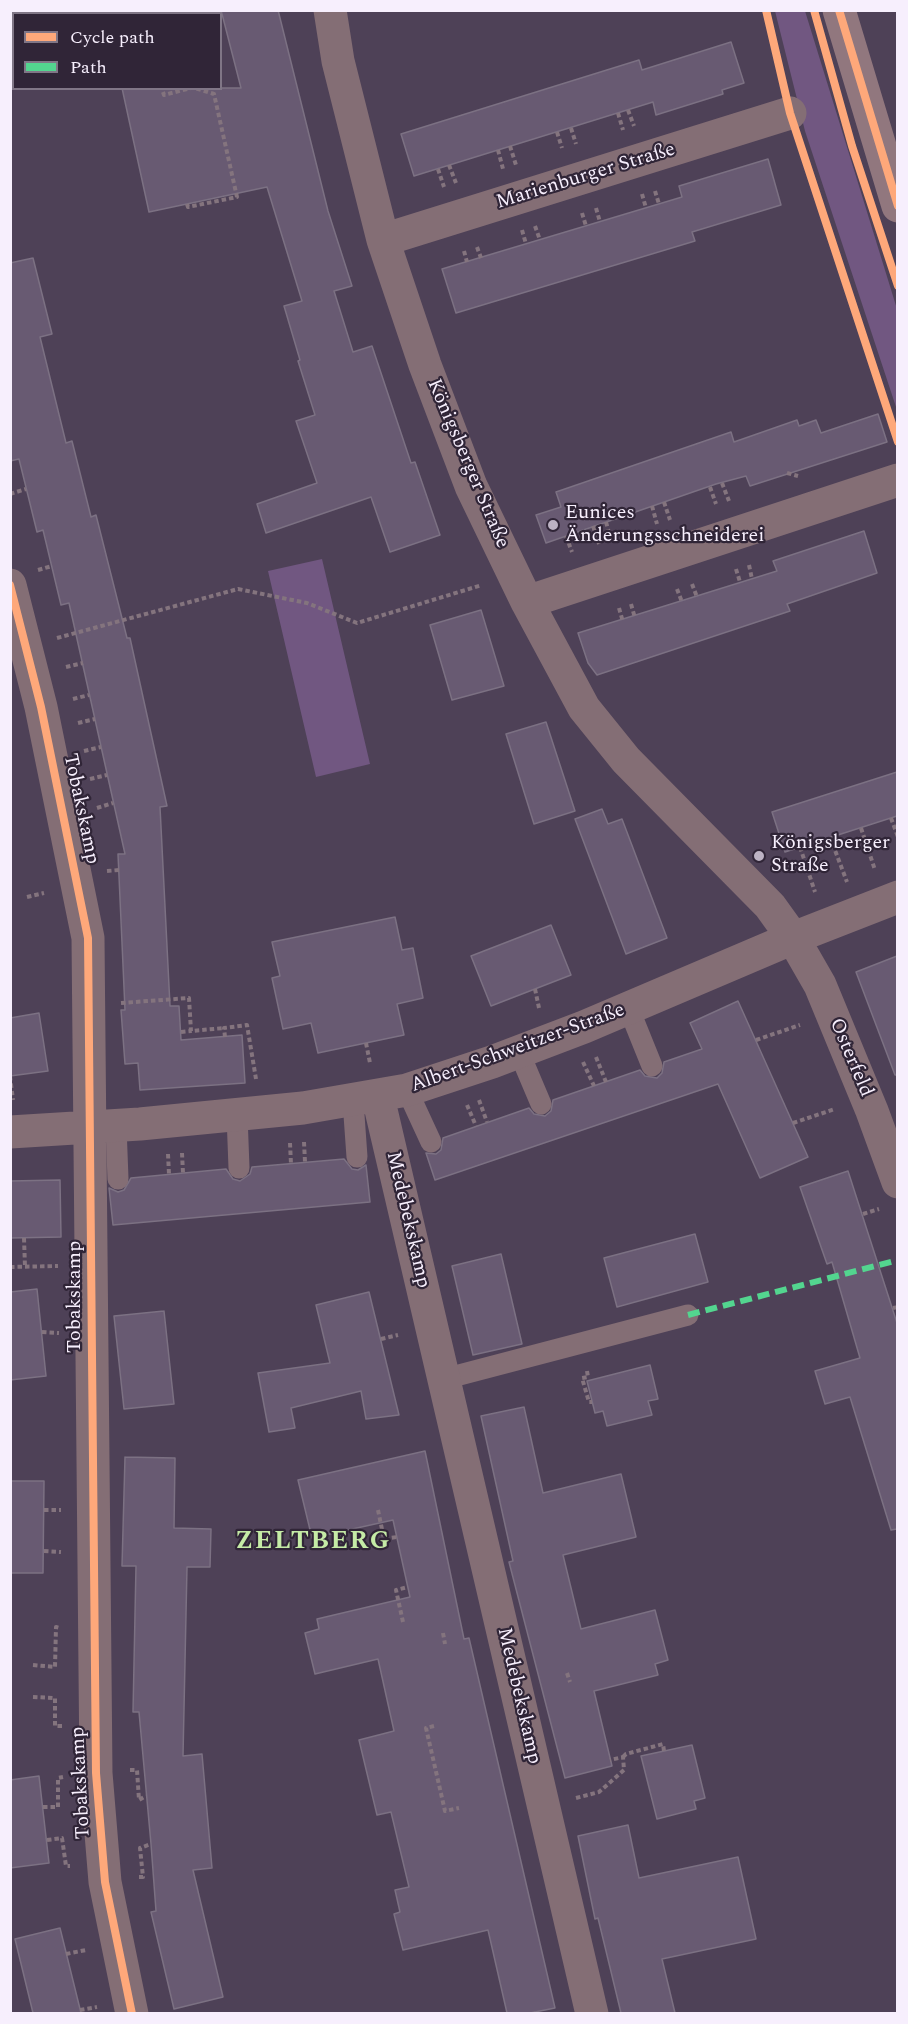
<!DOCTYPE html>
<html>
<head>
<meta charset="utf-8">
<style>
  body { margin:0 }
  #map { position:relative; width:908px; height:2024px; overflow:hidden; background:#4e4157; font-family:Spectral,serif }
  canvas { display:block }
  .frame { position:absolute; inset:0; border:12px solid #f7effd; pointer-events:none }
  .legend { position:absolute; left:12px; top:12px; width:210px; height:78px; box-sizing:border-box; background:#302537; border:2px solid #807686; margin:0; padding:8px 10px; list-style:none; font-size:18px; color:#f7effd }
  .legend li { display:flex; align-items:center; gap:12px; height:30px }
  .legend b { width:30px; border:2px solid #807686 }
</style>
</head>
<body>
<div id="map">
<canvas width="908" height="2024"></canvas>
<div class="frame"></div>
<ul class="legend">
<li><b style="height:8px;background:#fea87a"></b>Cycle path</li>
<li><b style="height:8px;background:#53d58f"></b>Path</li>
</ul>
</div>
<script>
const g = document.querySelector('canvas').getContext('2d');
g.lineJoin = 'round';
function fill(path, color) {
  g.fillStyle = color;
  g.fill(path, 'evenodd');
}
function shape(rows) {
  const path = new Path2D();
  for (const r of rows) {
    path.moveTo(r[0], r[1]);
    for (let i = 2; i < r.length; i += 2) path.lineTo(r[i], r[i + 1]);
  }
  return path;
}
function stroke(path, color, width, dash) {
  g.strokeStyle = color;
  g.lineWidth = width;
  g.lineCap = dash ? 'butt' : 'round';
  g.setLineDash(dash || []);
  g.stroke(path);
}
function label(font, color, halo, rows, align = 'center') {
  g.font = font + ' Spectral,serif';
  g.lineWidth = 4.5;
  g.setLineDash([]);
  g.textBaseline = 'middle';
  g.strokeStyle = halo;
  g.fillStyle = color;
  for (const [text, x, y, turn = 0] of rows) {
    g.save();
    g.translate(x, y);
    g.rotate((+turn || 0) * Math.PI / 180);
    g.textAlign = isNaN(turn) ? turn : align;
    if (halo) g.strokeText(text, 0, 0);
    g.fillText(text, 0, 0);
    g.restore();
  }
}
fill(shape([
  [775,11,805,11,897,309,897,410,805,131],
  [322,559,370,764,316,777,268,571]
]), '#715781');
const building = shape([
  [221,10,278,10,328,211,352,286,334,291,353,352,372,346,411,463,415,462,440,535,390,552,371,497,266,533,257,504,317,483,296,421,315,415,298,361,300,360,284,306,302,301,267,187,149,212,122,88,241,88,221,10],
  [731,42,744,83,722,90,723,94,656,115,653,102,414,176,401,134,639,60,642,70,731,42],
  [768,159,781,205,692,232,695,241,456,313,442,269,682,197,679,186,768,159],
  [33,258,52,334,40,337,66,443,72,441,91,517,96,515,127,638,130,638,167,806,160,807,170,1006,179,1006,181,1040,242,1035,245,1083,140,1090,138,1063,125,1064,121,1010,125,1010,118,854,125,854,69,603,61,605,43,530,37,532,19,459,10,461,10,263,33,258],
  [878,414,887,442,750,486,746,476,716,484,546,543,536,515,561,507,556,492,731,432,734,442,797,420,799,426,816,420,821,433,878,414],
  [864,531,877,573,787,604,790,611,597,675,588,663,578,633,777,571,773,561,864,531],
  [481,610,504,686,452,700,430,625,481,610],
  [546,722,575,811,534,824,506,734,546,722],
  [897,772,897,816,785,852,772,812,897,772],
  [602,809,608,824,622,819,667,938,626,954,575,819,602,809],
  [395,917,402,950,413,948,423,998,397,1004,404,1035,318,1053,311,1023,283,1029,272,978,280,976,272,942,395,917],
  [551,925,571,975,491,1006,471,956,551,925],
  [897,956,897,1075,895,1075,856,972,897,956],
  [738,1001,808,1157,760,1178,718,1084,435,1180,426,1153,436,1154,441,1150,443,1138,529,1108,534,1114,545,1116,551,1111,553,1100,640,1070,645,1076,657,1078,662,1073,664,1062,702,1049,690,1023,738,1001],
  [39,1013,48,1071,10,1076,10,1018,39,1013],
  [344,1159,352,1169,358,1170,366,1165,370,1202,113,1225,109,1188,118,1192,124,1190,131,1178,226,1169,233,1179,240,1181,250,1174,252,1167,344,1159],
  [848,1171,897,1323,897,1529,891,1530,850,1397,825,1404,815,1371,860,1358,832,1262,827,1264,800,1187,848,1171],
  [60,1180,61,1237,10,1238,10,1181,60,1180],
  [695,1234,708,1282,617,1307,604,1258,695,1234],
  [501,1254,522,1344,473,1355,452,1266,501,1254],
  [37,1289,46,1376,10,1380,10,1292,37,1289],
  [369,1292,399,1415,366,1419,361,1391,291,1408,295,1428,269,1432,258,1373,330,1363,316,1305,369,1292],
  [164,1311,174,1404,124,1409,114,1316,164,1311],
  [650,1365,658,1399,648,1401,652,1415,607,1426,603,1411,595,1413,587,1381,650,1365],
  [524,1407,543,1493,621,1474,636,1537,563,1555,581,1629,655,1610,668,1660,655,1664,658,1675,594,1691,612,1766,565,1778,509,1562,513,1561,481,1416,524,1407],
  [425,1451,464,1639,469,1638,555,2008,530,2013,507,2013,488,1930,403,1950,394,1914,400,1912,395,1890,409,1887,391,1812,377,1815,359,1740,394,1731,378,1659,315,1674,305,1633,319,1629,317,1619,410,1597,393,1520,312,1538,298,1480,425,1451],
  [125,1457,175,1458,174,1528,211,1529,210,1567,187,1567,183,1756,202,1754,212,1868,193,1870,223,1997,174,2009,151,1912,156,1911,151,1844,139,1712,133,1712,136,1566,122,1566,125,1457],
  [10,1481,44,1481,43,1573,10,1573,10,1481],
  [692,1745,705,1798,694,1801,696,1809,657,1819,641,1756,692,1745],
  [39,1776,49,1863,10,1868,10,1780,39,1776],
  [628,1825,639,1878,738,1857,756,1939,662,1959,675,2013,621,2013,598,1918,595,1919,578,1836,628,1825],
  [60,1928,81,2013,33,2013,15,1939,60,1928]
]);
fill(building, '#685a72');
stroke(building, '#7c7183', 1.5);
stroke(shape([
  [163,92,164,95,191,88],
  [628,110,634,126],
  [618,113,623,130],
  [571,128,576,144],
  [557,132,562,148],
  [510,146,516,165],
  [498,150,503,169],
  [449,165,456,183],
  [438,169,444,187],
  [655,191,659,204],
  [642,194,646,208],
  [187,204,188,207,237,197,214,94,195,88],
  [596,208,600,222],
  [582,213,586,226],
  [535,226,540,240],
  [522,230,526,244],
  [477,247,481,258],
  [464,251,467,262],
  [787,473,798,476],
  [722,483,729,501],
  [710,487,716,504],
  [10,494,26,489],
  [664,502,670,520],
  [652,506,657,524],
  [606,522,611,540],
  [593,526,599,544],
  [566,536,572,552],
  [749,565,752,579],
  [736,569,740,582],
  [38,570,52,566],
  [692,584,697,597],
  [677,589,682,602],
  [631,604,635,618],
  [619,608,623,622],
  [57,638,238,589,307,603,357,623,482,585],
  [66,667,83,663],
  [73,699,89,695],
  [78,723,95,719],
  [84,751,101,747],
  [90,779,107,775],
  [97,808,113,803],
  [891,818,898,837],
  [861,828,875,870],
  [830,837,847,882],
  [800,847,815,892],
  [107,871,119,870],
  [27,897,44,893],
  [535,989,539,1008],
  [121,1003,189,998,191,1031,224,1028],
  [181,1032,191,1031],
  [225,1037,224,1028,247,1025,256,1079],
  [756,1040,800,1025],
  [366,1043,370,1063],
  [596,1057,606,1082],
  [583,1062,594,1086],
  [10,1076,13,1100],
  [479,1100,487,1122],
  [467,1105,476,1126],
  [793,1123,835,1109],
  [304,1142,305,1162],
  [290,1143,291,1164],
  [182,1153,183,1173],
  [168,1154,169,1174],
  [863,1214,879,1209],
  [24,1238,25,1267],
  [10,1267,58,1266],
  [893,1308,898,1307],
  [42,1332,59,1333],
  [381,1339,398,1335],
  [587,1371,588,1377,582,1378,589,1402,592,1402],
  [44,1510,61,1510],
  [378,1510,384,1539,397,1537],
  [44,1551,61,1552],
  [403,1622,396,1590,408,1587],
  [443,1633,445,1644],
  [33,1665,55,1667,56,1627,60,1628],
  [567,1673,570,1682],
  [33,1697,55,1698,55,1726,62,1726],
  [434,1726,426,1728,445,1811,459,1808],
  [623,1757,626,1754,663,1744,664,1751],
  [130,1770,137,1770,139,1800,146,1796],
  [576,1798,599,1792,624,1770,623,1757,610,1760],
  [43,1807,58,1807,58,1778,63,1777],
  [47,1840,62,1838,66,1866,70,1866],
  [139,1877,143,1877,140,1848,151,1844],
  [66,1954,86,1950],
  [80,2010,97,2007],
  [533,2013,534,2014]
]), '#84747e', 4, [4.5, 3]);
stroke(shape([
  [629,1009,652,1066],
  [519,1052,541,1104],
  [407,1090,431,1142],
  [353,1101,357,1157],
  [237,1115,239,1168],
  [116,1126,118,1179],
  [444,1379,688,1315]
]), '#846e75', 21);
stroke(shape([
  [330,10,338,61,383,240,425,365,471,486,527,602,584,708,626,760,770,906,793,938,820,985,872,1111,898,1182],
  [383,240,790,113],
  [10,585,41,707,88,938,96,1773,105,1882,132,2014],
  [527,602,898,480],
  [378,1097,592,2014],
  [10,1132,140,1124,303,1108,407,1090,492,1062,584,1027,793,938,898,897]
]), '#846e75', 33);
stroke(shape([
  [839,10,898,206]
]), '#91777e', 33);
stroke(shape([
  [688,1315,898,1260]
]), '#53d58f', 6, [12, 6]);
stroke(shape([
  [766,10,790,113,898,442],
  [814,10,852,146,898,286],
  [839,10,898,206],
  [10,585,41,707,88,938,96,1773,105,1882,132,2014]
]), '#fea87a', 8);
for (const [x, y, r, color] of [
  [553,525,6,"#bcb2c3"],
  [759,856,6,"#bcb2c3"]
]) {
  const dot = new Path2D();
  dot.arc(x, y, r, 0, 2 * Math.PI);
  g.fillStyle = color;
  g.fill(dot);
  stroke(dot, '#302537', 2);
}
label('20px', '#f7effd', '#302537', [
  ["Marienburger Straße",586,177,-17],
  ["Königsberger Straße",467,464,67],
  ["Tobakskamp",80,809,78],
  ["Albert-Schweitzer-Straße",518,1049,-20],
  ["Osterfeld",850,1058,67],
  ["Medebekskamp",407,1220,77],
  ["Tobakskamp",76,1297,-90],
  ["Medebekskamp",518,1696,77],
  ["Tobakskamp",82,1783,-93]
]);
label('20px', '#f7effd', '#302537', [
  ["Eunices",565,514],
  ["Änderungsschneiderei",565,537],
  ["Königsberger",771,844],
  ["Straße",771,867]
], 'left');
g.letterSpacing = '1.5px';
label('bold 26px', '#c5eba6', '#302537', [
  ["ZELTBERG",313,1543]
]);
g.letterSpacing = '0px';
</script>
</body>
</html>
